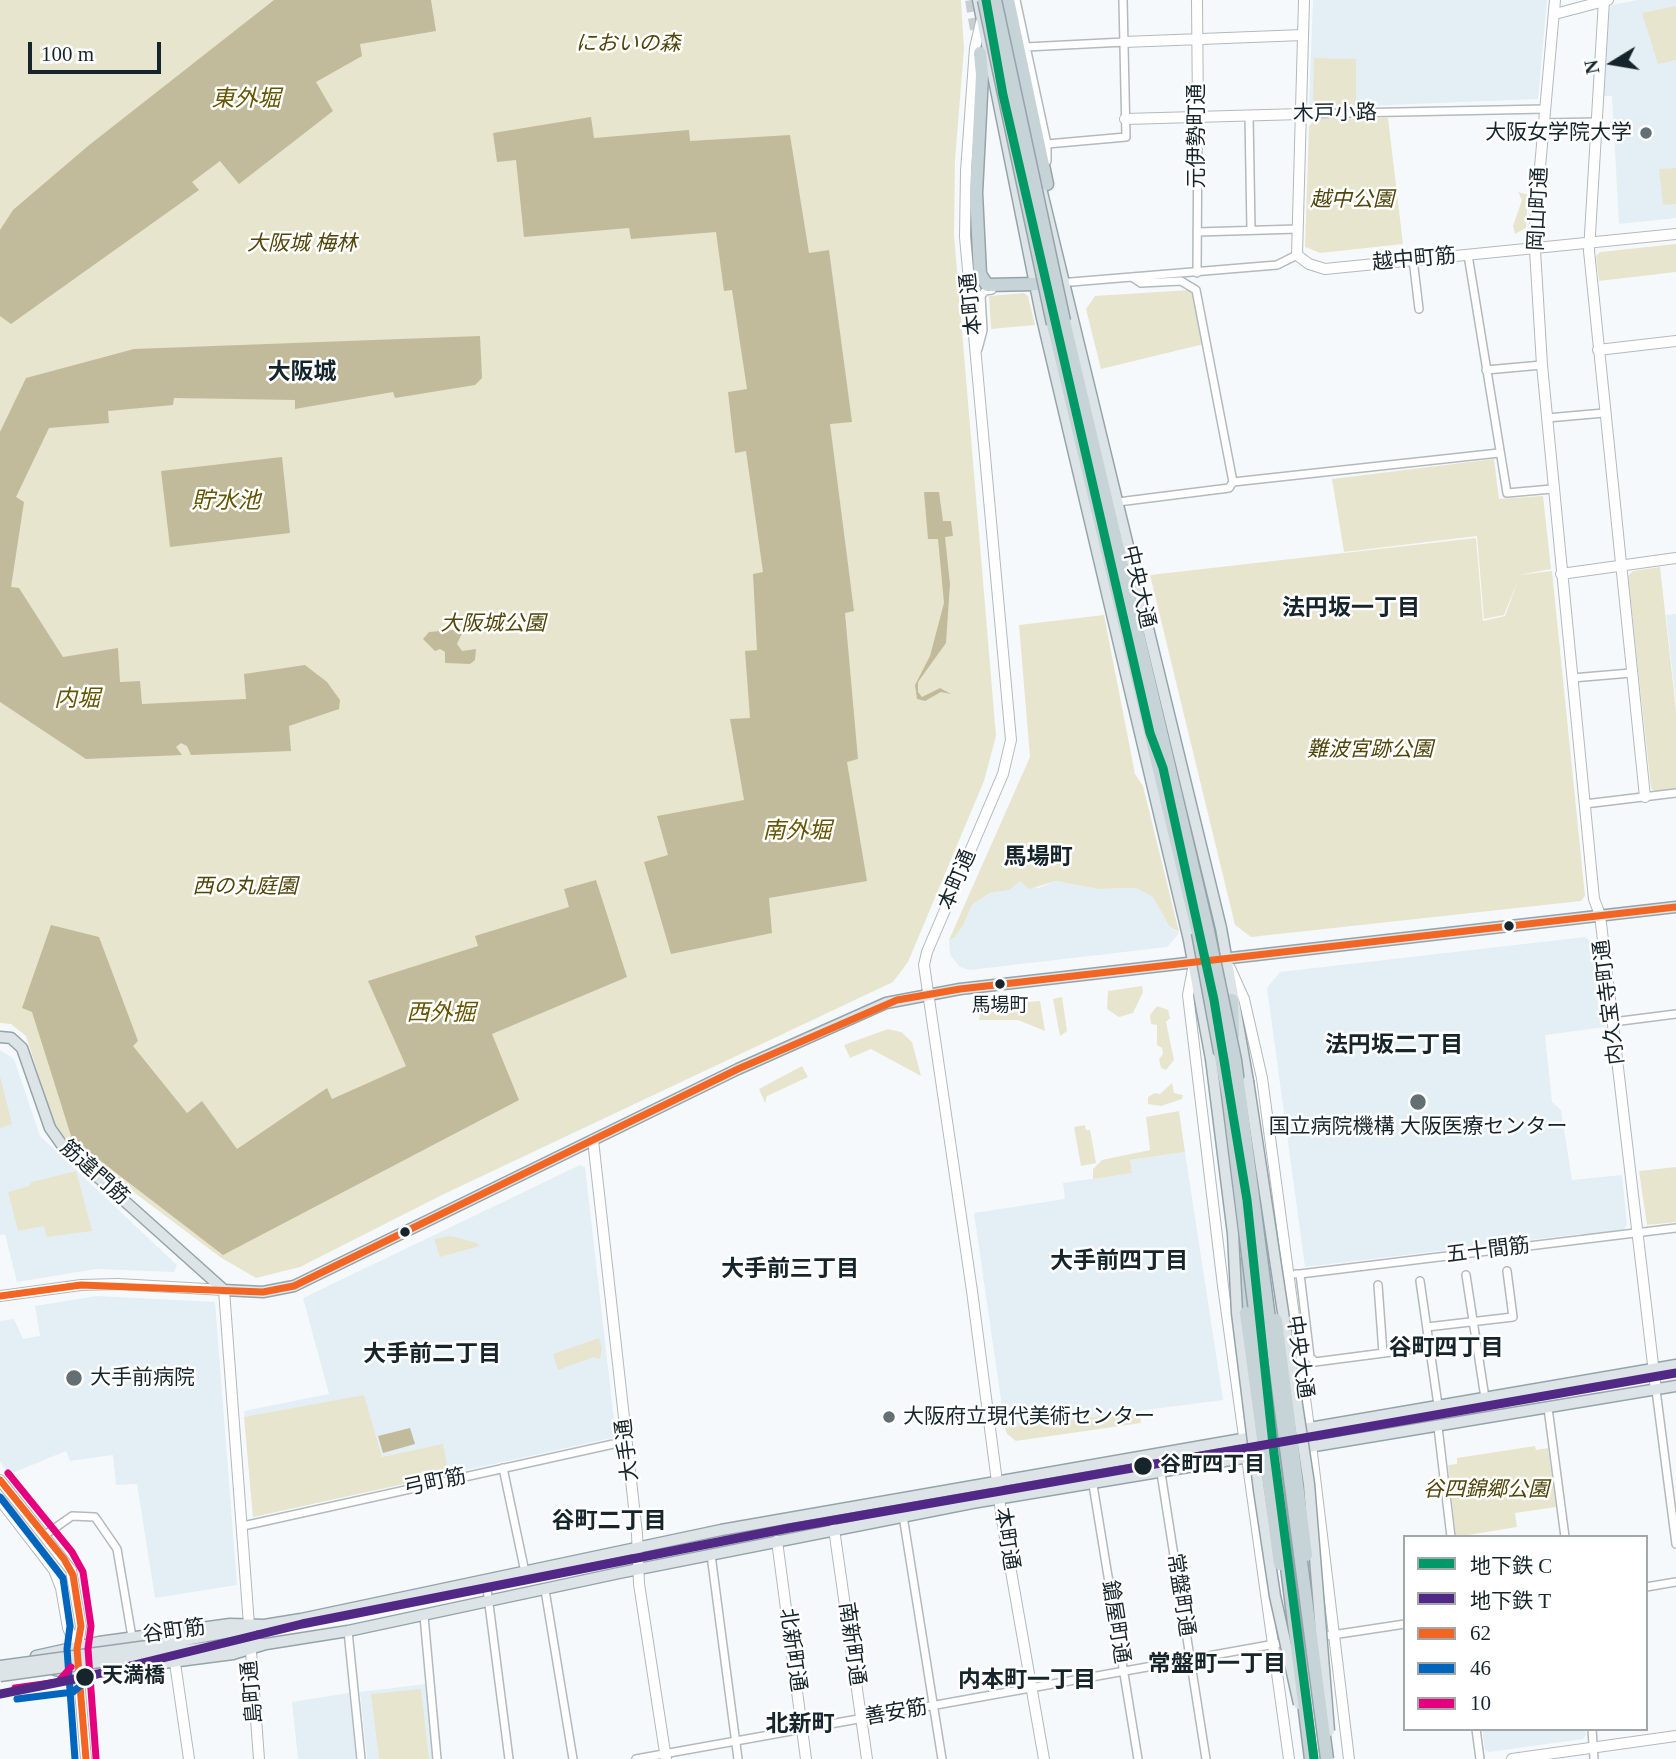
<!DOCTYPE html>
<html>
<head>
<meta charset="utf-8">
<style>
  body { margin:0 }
  #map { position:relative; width:1676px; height:1759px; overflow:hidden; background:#f6f9fb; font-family:"Times New Roman","Noto Sans JP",serif }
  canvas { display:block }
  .legend { position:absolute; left:1403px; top:1535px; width:245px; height:196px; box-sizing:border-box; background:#fff; border:2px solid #a2a8aa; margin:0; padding:9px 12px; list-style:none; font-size:21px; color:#16252b }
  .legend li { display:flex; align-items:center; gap:14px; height:35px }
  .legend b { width:35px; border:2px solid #a2a8aa }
  .north { position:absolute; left:1578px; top:28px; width:70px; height:70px; -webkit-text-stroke:5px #fff; paint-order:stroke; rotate:259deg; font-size:19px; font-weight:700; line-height:28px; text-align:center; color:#16252b }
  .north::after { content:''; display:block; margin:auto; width:24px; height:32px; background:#16252b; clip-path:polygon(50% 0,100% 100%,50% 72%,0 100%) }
  .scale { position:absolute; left:28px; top:42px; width:133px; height:32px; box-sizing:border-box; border:4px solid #16252b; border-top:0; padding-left:9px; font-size:21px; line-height:24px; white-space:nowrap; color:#16252b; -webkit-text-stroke:5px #fff; paint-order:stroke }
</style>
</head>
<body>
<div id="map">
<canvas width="1676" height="1759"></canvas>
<ul class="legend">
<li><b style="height:9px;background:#019a66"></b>地下鉄 C</li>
<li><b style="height:9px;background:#522886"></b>地下鉄 T</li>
<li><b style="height:9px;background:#f26522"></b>62</li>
<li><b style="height:9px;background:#0065bd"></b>46</li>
<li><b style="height:9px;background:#e5007d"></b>10</li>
</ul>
<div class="north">N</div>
<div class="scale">100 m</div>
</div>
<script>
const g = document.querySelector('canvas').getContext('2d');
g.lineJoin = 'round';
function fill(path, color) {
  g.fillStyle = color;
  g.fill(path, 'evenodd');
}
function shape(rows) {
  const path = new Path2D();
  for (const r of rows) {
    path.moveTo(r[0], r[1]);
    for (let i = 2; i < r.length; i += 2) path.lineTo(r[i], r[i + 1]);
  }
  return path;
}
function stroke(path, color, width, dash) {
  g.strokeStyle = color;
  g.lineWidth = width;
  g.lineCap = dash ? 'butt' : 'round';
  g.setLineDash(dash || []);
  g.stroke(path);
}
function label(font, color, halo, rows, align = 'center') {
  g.font = font + ' "Times New Roman","Noto Sans JP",serif';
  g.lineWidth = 5;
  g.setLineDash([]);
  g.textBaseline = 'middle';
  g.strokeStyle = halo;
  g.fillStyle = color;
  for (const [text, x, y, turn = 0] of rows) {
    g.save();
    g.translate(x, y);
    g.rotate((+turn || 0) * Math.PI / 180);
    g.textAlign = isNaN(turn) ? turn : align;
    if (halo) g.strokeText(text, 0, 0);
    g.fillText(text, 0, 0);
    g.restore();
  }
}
fill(shape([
  [1313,0,1547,0,1538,99,1313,108,1309,104],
  [1637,0,1676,0,1676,218,1619,224,1612,96,1603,96,1609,10,1612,5],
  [1676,614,1676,703,1666,615],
  [1020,881,1038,888,1056,881,1098,889,1136,888,1153,897,1169,926,1179,933,1167,947,970,970,960,967,950,955,949,940,954,938,963,926,972,905,990,893,1009,890,1015,882],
  [1585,937,1595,945,1605,1027,1545,1035,1552,1102,1561,1110,1572,1180,1622,1175,1627,1224,1622,1233,1589,1236,1579,1234,1305,1267,1267,988,1280,972],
  [0,1050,14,1059,40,1136,177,1265,174,1272,96,1269,17,1282,5,1234,0,1235],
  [1185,1152,1223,1400,1005,1428,974,1213,1065,1199,1063,1183,1131,1173,1130,1160],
  [580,1165,585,1167,616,1437,253,1517,244,1411,329,1394,303,1298],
  [97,1296,215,1302,237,1585,155,1598,137,1484,116,1485,113,1455,70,1461,66,1451,10,1474,0,1462,0,1321,14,1319,23,1339,40,1336,35,1306],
  [426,1684,433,1759,367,1759,360,1692],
  [349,1693,356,1759,298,1759,292,1702],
  [1482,1729,1585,1729,1586,1735,1583,1739,1489,1752,1485,1750]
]), '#e3eff5');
fill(shape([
  [0,0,961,0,964,49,955,160,954,235,996,736,984,781,908,962,893,982,444,1194,300,1267,256,1278,220,1257,67,1142,54,1123,26,1036,11,1024,0,1023],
  [1676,6,1676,60,1658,64,1642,13],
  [1314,58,1356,59,1356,105,1313,105],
  [1388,118,1403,244,1320,253,1305,247,1309,126,1315,119],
  [1676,168,1676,204,1663,205,1659,169],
  [1518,192,1528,195,1526,228,1515,234,1513,226,1522,200],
  [1676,244,1676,272,1599,281,1596,256,1600,252],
  [1189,290,1194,297,1204,344,1101,369,1086,309,1095,296],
  [1024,293,1028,296,1035,325,991,329,989,296],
  [1494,459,1499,499,1543,496,1551,569,1519,575,1552,571,1585,896,1581,901,1251,937,1235,925,1150,575,1476,538,1483,621,1505,616,1519,578,1504,615,1484,619,1477,536,1344,552,1332,479],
  [1660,567,1676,710,1676,789,1654,791,1651,788,1628,576,1633,571],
  [1104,615,1135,774,1143,786,1179,932,1169,926,1153,897,1136,888,1098,889,1056,881,1029,889,1020,881,1009,890,990,893,972,905,963,926,954,938,949,940,1030,757,1019,625],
  [1142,986,1143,992,1133,1013,1119,1017,1107,1009,1108,991],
  [1062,997,1067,1031,1060,1036,1053,999],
  [1040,1001,1045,1031,1018,1020,979,1020,982,1006],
  [1157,1006,1168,1010,1170,1018,1166,1022,1174,1060,1166,1070,1161,1068,1159,1059,1163,1054,1162,1048,1157,1045,1157,1025,1151,1024,1150,1015],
  [888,1029,901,1032,912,1042,921,1076,871,1049,850,1058,844,1045],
  [802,1066,808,1077,767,1096,765,1103,759,1089],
  [0,1076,12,1124,0,1128],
  [1172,1083,1174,1093,1183,1095,1182,1099,1161,1106,1148,1104,1148,1097,1155,1093,1160,1094],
  [1179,1111,1185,1152,1130,1160,1132,1173,1093,1179,1093,1169,1102,1160,1150,1150,1146,1117],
  [1085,1125,1086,1130,1090,1130,1096,1163,1081,1166,1074,1127],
  [1676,1167,1676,1222,1647,1225,1639,1171],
  [76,1171,92,1231,47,1237,44,1226,18,1231,8,1192,29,1186,32,1182],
  [451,1236,477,1243,480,1246,440,1257,434,1239],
  [599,1338,602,1348,600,1359,594,1357,558,1370,553,1354],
  [364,1395,382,1457,443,1444,449,1474,253,1517,244,1417],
  [1140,1411,1141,1423,1016,1441,1007,1434,1005,1428],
  [1535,1446,1536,1450,1548,1448,1556,1507,1515,1513,1517,1527,1456,1537,1448,1465,1457,1464,1457,1458],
  [896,1505,897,1508,806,1525,748,1530],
  [421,1689,429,1759,379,1759,371,1694]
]), '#e8e5cf');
fill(shape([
  [274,0,431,0,436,31,360,44,362,56,316,82,333,111,239,184,220,161,192,182,199,190,11,324,0,316,0,230,13,210,88,146],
  [591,117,594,138,689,130,690,141,790,135,809,253,829,250,852,422,830,424,854,611,845,613,858,759,847,762,867,881,769,898,772,933,671,954,644,862,668,855,657,816,744,800,730,719,750,718,745,651,757,650,753,574,763,572,746,451,735,453,728,392,747,389,732,290,724,291,716,232,631,239,629,228,524,237,516,160,497,162,493,133],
  [480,336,482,378,475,385,395,398,393,392,295,409,295,400,174,398,173,405,108,411,109,423,49,428,16,497,24,502,11,587,19,588,63,657,118,648,120,682,140,681,142,704,246,699,244,674,305,665,327,682,340,700,339,709,289,726,291,751,191,755,187,746,181,743,176,747,182,755,86,759,0,702,0,432,26,378,134,349],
  [282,457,290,533,170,547,161,471],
  [924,492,939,492,943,521,951,521,953,536,945,537,950,584,946,643,918,682,918,692,922,697,940,688,951,694,941,692,925,701,917,699,915,685,930,656,944,603,938,539,928,539],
  [464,629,457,644,462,651,476,649,475,660,470,664,445,663,445,652,440,649,435,651,423,639,429,632],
  [596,880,627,977,492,1034,519,1100,223,1255,72,1139,32,1012,22,1008,51,925,99,937,138,1041,133,1046,187,1113,202,1101,237,1149,327,1088,332,1099,406,1066,368,981,478,946,475,936,569,907,564,889],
  [410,1428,415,1444,383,1453,378,1436]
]), '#c1bb9b');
stroke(shape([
  [971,0,978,42]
]), '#c9cfd1', 12, [12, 6]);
const street = shape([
  [1016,0,1047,144,1047,161],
  [1026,47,1124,42],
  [1301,114,1545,109],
  [1249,115,1251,230],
  [1544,123,1596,122],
  [1047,144,1126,137,1123,0],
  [1197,232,1298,229],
  [1468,255,1507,493,1552,489],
  [1413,259,1419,309],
  [1197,273,1198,115],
  [1132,277,1141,283,1181,281,1196,290,1233,482],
  [1059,283,1277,265,1297,255],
  [978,349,983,330,981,296,985,291,992,290],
  [1486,370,1542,365],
  [1547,418,1604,413],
  [1118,502,1229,488,1233,482,1499,453],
  [1572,678,1631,673],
  [1585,804,1676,793],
  [1613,1022,1676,1014],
  [1296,1274,1300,1274,1310,1357,1315,1362,1430,1347],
  [1300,1274,1676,1228],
  [1466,1275,1485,1398],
  [1420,1281,1438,1405],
  [1378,1285,1383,1353],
  [1427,1327,1513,1317,1507,1271],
  [1656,1390,1676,1544],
  [1548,1408,1565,1537],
  [1438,1427,1451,1537],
  [503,1468,525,1572],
  [1161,1473,1206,1759],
  [1093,1485,1138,1759],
  [903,1516,942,1759],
  [243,1526,627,1441],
  [45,1535,72,1516,95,1517,117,1549,132,1637],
  [711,1555,738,1759],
  [486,1581,509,1759],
  [1646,1587,1676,1582],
  [545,1590,573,1759],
  [424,1616,437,1759],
  [348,1631,361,1759],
  [1476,1729,1480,1759],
  [1592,1729,1594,1759],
  [636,1759,1286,1642,1405,1624]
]);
const secondary = shape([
  [1197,0,1198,115],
  [1304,0,1297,255,1309,264,1325,269,1676,234],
  [1555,0,1534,234,1542,365,1594,899,1600,915,1656,1390],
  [1604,0,1589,251,1645,797],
  [1555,14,1608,0],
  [981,22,975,48,966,171,965,237,1011,740,1003,774,927,952,924,965,972,1291,1002,1520,1044,1759],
  [1124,42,1303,35],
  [1125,119,1301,114],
  [1598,350,1676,341],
  [1561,574,1676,558],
  [1230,968,1244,999,1262,1078,1309,1428,1349,1759],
  [1193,969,1188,995,1223,1286,1289,1759],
  [593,1140,637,1534,639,1584,666,1759],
  [0,1296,81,1285,118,1284,224,1290,259,1759],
  [0,1480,71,1570,81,1626,77,1653],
  [0,1500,54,1570,61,1588,68,1628,77,1649],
  [834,1529,867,1759],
  [777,1541,806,1759],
  [175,1663,189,1759],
  [78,1668,86,1759],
  [1512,1759,1676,1736]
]);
const primary = shape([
  [978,0,1041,314,1189,940,1211,1059],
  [1038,176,1221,928,1248,1081],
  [0,1037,11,1038,22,1048,50,1128,62,1145,224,1290,263,1292,294,1286,738,1069,886,1003,960,989,1676,907],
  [1292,1431,1676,1365],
  [162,1644,252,1628],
  [164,1653,232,1644,263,1644],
  [36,1656,99,1642,230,1624,264,1625,301,1619,721,1530,1259,1436],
  [55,1670,79,1674,233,1654,266,1644,348,1631,619,1573,972,1503,1676,1386]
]);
const highway = shape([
  [1008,0,1047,184],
  [980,53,982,75,976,193,980,274,987,285,1036,284],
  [1064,321,1208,931],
  [1053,324,1198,933],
  [1232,1000,1233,1035],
  [1238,1265,1246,1313]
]);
stroke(street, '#b2babd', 10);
stroke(secondary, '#b2babd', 12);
stroke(primary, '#95a4aa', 13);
stroke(highway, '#95a4aa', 15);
stroke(street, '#fefefe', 7);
stroke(secondary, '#fefefe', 10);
stroke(primary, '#dce4e7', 10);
stroke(highway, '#c6d3d7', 12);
const primaryBridge = shape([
  [1211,1059,1233,1234,1237,1313,1259,1490,1275,1596,1299,1704],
  [1248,1081,1309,1484,1329,1731],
  [0,1666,162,1644],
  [0,1676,164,1653]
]);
const highwayBridge = shape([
  [984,0,1053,324],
  [995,0,1064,321],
  [1208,931,1235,1060,1327,1759],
  [1198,933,1228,1095,1311,1759],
  [1246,1313,1280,1564],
  [1276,1320,1306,1555]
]);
stroke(primaryBridge, '#95a4aa', 13, []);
stroke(highwayBridge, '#95a4aa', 15, []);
stroke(primaryBridge, '#dce4e7', 10);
stroke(highwayBridge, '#c6d3d7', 12);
stroke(shape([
  [0,1296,81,1285,263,1292,294,1286,738,1069,897,1000,960,989,1676,907],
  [0,1480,64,1559,73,1575,81,1626,77,1649,86,1759]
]), '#f26522', 7);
stroke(shape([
  [0,1497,63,1578,70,1626,67,1649,75,1759],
  [17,1699,73,1692,86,1681]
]), '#0065bd', 7);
stroke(shape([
  [8,1473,72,1552,83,1572,91,1626,88,1649,96,1758],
  [15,1688,58,1682,71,1667]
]), '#e5007d', 7);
stroke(shape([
  [986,0,1003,95,1150,733,1163,768,1214,1000,1247,1200,1274,1454,1314,1759]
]), '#019a66', 9);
stroke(shape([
  [0,1694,85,1677,302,1624,789,1528,1676,1373]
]), '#522886', 9);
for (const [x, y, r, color] of [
  [1646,133,7,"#646f74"],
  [1509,926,6,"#16252b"],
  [1000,984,6,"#16252b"],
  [1418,1102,9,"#646f74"],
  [405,1232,6,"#16252b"],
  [74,1378,9,"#646f74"],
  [889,1417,7,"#646f74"],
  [1143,1466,10,"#16252b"],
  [85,1677,10,"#16252b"]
]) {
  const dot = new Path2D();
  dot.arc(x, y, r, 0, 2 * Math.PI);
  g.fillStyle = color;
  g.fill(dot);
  stroke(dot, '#fff', 2.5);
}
label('19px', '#16252b', '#fff', [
  ["馬場町",1000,1006]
]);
label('italic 21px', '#51450a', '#fff', [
  ["においの森",628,44],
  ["越中公園",1352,200],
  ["大阪城 梅林",302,244],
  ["大阪城公園",493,624],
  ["難波宮跡公園",1370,750],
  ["西の丸庭園",245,887],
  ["谷四錦郷公園",1486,1490]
]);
label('21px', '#16252b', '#fff', [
  ["木戸小路",1335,114,-1],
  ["元伊勢町通",1197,136,-90],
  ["岡山町通",1539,209,-87],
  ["越中町筋",1414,260,-5],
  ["本町通",972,304,-96],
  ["中央大通",1138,587,77],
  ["本町通",958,880,-67],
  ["内久宝寺町通",1610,1002,-97],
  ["筋違門筋",94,1173,42],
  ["五十間筋",1488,1251,-7],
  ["中央大通",1299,1357,82],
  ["大手通",628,1450,-97],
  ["弓町筋",435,1483,-12],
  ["本町通",1006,1539,81],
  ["常盤町通",1180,1595,81],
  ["鎗屋町通",1115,1622,81],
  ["谷町筋",174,1632,-8],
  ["南新町通",851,1644,82],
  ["北新町通",792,1650,82],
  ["島町通",253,1692,-95],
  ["善安筋",896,1713,-10]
]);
label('21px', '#16252b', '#fff', [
  ["大阪女学院大学",1632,133,"right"],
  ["国立病院機構 大阪医療センター",1418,1127,"center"],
  ["大手前病院",90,1378],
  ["大阪府立現代美術センター",903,1417]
], 'left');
label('bold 21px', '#16252b', '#fff', [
  ["谷町四丁目",1160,1466],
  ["天満橋",102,1677]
], 'left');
label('italic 23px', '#665600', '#fff', [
  ["東外堀",246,100],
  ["貯水池",226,502],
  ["内堀",77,700],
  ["南外堀",797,832],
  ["西外掘",441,1014]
]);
label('bold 23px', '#16252b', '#fff', [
  ["大阪城",302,373],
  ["法円坂一丁目",1351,609],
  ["馬場町",1038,858],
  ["法円坂二丁目",1394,1046],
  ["大手前四丁目",1119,1262],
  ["大手前三丁目",790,1270],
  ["谷町四丁目",1446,1349],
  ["大手前二丁目",432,1355],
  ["谷町二丁目",609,1522],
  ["常盤町一丁目",1217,1665],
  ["内本町一丁目",1027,1681],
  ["北新町",800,1725]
]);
</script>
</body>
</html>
